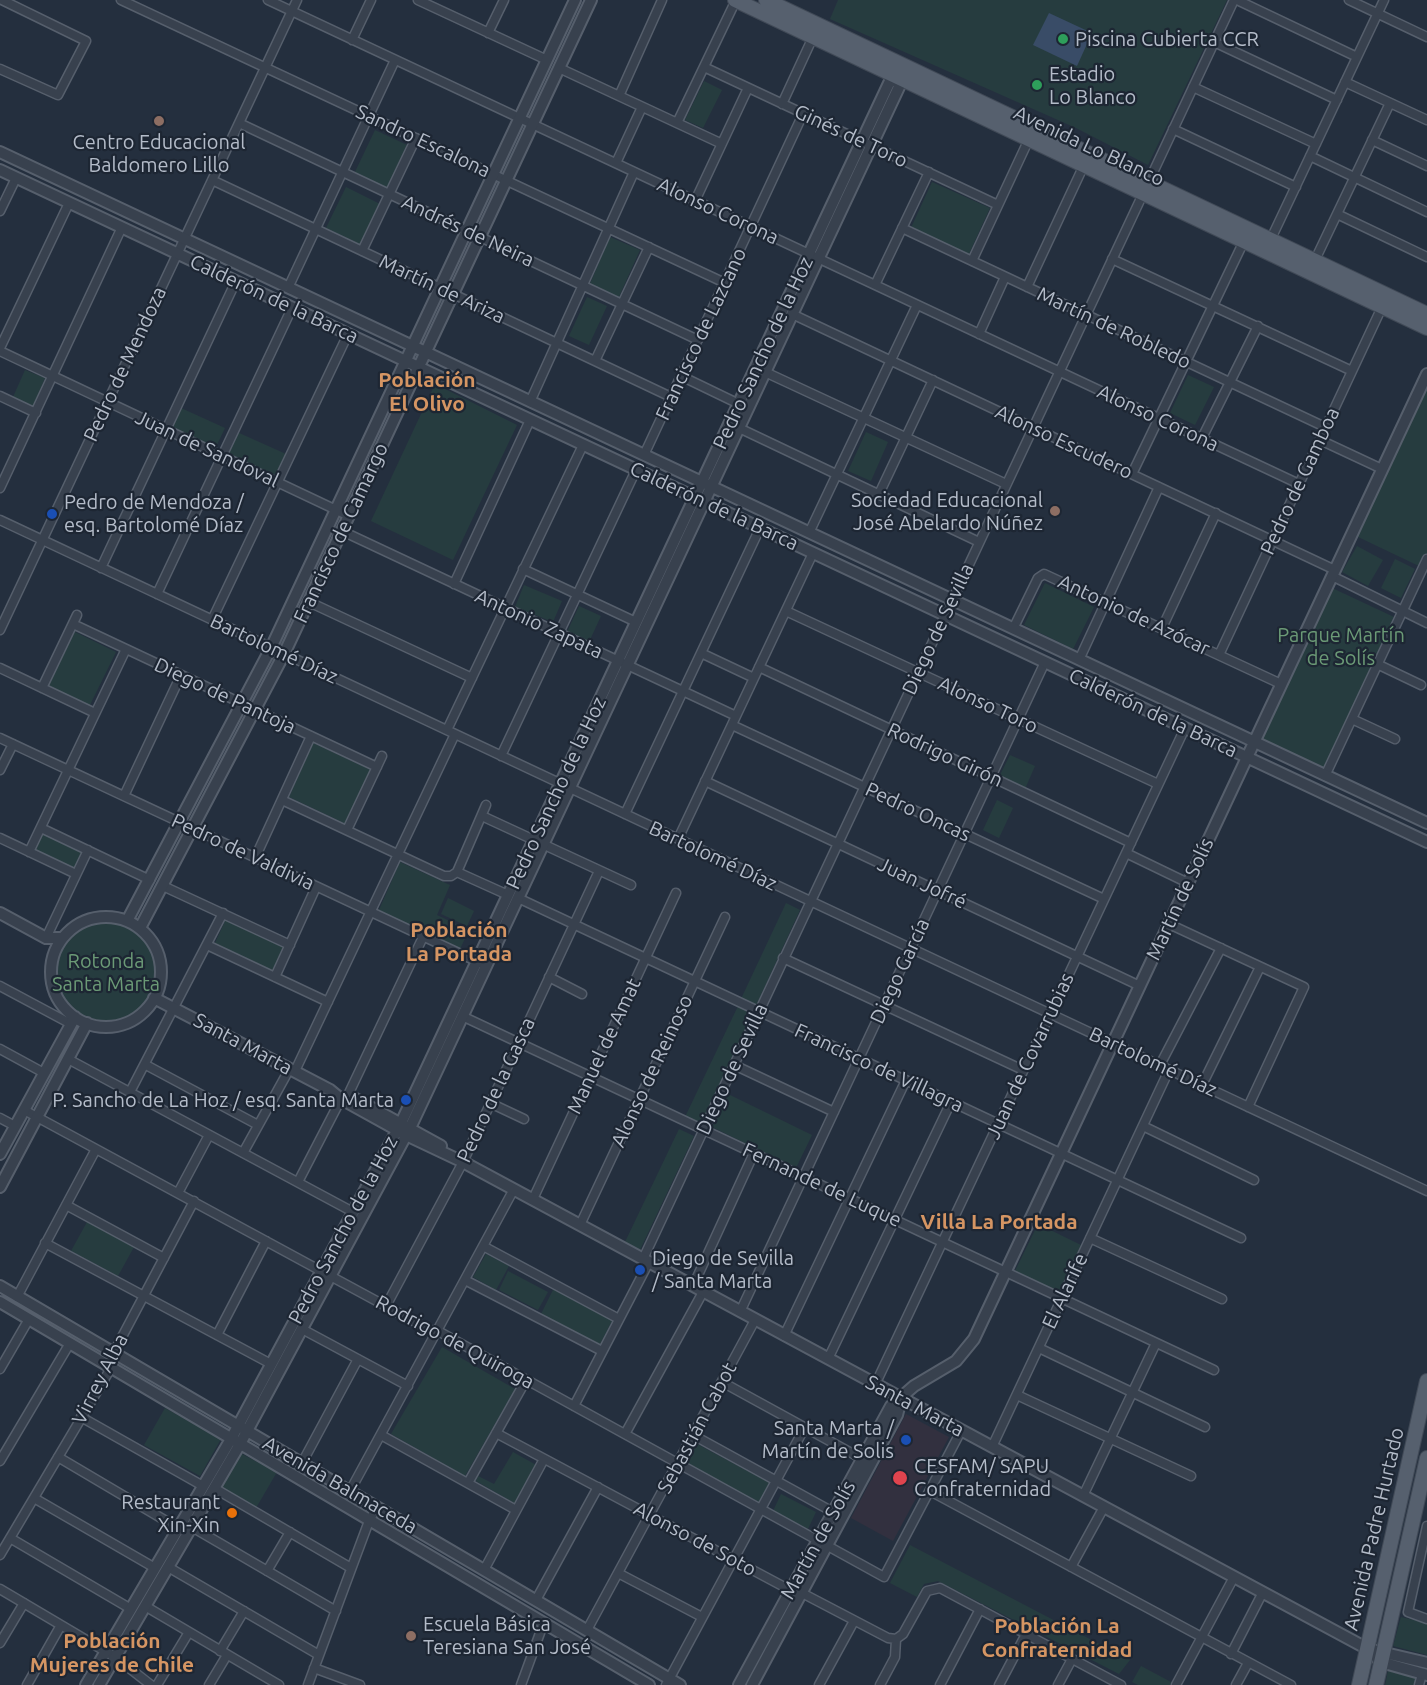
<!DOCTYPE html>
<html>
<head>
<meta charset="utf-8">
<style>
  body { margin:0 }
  canvas { display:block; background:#242f3e }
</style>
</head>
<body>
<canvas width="1427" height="1685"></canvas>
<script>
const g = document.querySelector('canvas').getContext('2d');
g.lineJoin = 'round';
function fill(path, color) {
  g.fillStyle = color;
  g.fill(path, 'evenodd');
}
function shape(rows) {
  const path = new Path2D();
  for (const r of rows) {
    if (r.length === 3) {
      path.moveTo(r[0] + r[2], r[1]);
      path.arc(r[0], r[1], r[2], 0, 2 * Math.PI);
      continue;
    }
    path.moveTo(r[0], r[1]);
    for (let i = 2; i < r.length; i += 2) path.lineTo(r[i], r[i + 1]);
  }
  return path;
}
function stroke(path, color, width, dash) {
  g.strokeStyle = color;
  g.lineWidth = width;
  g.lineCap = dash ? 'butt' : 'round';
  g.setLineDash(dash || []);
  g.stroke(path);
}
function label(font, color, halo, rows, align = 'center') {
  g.font = font + ' Ubuntu,sans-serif';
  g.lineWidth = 4.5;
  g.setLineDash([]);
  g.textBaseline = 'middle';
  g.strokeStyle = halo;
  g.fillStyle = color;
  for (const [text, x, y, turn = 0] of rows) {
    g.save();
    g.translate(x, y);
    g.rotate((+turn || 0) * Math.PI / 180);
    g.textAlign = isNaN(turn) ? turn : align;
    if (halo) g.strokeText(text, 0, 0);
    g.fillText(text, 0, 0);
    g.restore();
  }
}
fill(shape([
  [906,1414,949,1437,893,1541,851,1518]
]), '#32303f');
fill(shape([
  [838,0,1227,0,1148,165,1076,128,830,19],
  [704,81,722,90,703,128,685,120],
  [375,130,407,145,386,189,354,174],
  [932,182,990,208,968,256,910,230],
  [346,187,380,204,361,245,326,228],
  [610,237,640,250,618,299,589,286],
  [587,297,607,306,589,345,569,336],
  [25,370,45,378,33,406,13,397],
  [1188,375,1214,387,1195,425,1170,413],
  [435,384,517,425,453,560,371,521],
  [1427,387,1427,553,1421,567,1356,536],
  [181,408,225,428,214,451,170,430],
  [237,432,286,454,275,476,227,454],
  [866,432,888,442,871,481,848,471],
  [1357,546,1383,560,1368,586,1342,572],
  [1395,559,1415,569,1401,598,1381,588],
  [1045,583,1094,607,1073,649,1024,625],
  [524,585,562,601,553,622,515,607],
  [1330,587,1394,617,1325,769,1261,739],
  [579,606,601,616,589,642,567,632],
  [75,632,116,652,89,707,48,686],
  [313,743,371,770,346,824,289,797],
  [1010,755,1035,766,1025,789,999,777],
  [997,800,1013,808,999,838,983,830],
  [43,833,85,853,76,870,36,850],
  [400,862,450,885,437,915,469,930,460,949,378,912],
  [448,898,474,911,467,926,441,914],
  [786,903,800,910,755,1008,740,1001],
  [226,919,284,947,273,971,215,943],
  [107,972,51],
  [739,1004,754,1011,700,1125,685,1117],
  [728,1094,812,1135,796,1168,712,1127],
  [679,1129,694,1136,640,1250,625,1242],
  [87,1222,134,1247,118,1276,71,1251],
  [1038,1224,1081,1245,1059,1292,1015,1271],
  [486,1254,509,1266,496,1290,473,1277],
  [508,1271,548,1292,538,1310,499,1290],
  [554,1288,613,1319,600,1344,541,1314],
  [442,1347,515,1389,465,1476,391,1434],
  [165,1408,221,1439,200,1476,144,1445],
  [695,1443,770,1483,759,1502,684,1462],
  [513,1452,538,1466,516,1504,476,1481,478,1476,494,1484],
  [240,1453,277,1472,256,1508,220,1487],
  [781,1494,816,1512,808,1529,773,1511],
  [910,1545,1130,1660,1119,1674,938,1581,924,1584,917,1597,890,1583],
  [1401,1617,1427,1623,1427,1655,1393,1646],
  [1141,1666,1171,1682,1170,1685,1138,1685,1132,1682],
  [1388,1671,1417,1678,1414,1685,1385,1685]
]), '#263c3f');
fill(shape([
  [1049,13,1092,33,1077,66,1033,45]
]), '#394c67');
const minor = shape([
  [121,0,725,283],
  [268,0,1299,484],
  [418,0,547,60],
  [1237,0,1357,57],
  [1349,0,1427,37],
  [488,33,504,0],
  [352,40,371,0],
  [1214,42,1337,100],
  [704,67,998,205],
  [559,68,720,143],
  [0,69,58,95,86,41,2,0],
  [1345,82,1427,120],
  [1193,87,1316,144],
  [619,96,662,0],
  [782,104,813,37],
  [239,123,698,340],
  [677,123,736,0],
  [1173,129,1296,187],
  [1372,140,1427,166],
  [1310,156,1427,212],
  [616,163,642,107],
  [212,180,671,397],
  [695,201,748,88],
  [0,211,16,178],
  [1337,214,1427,257],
  [902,228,1325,427],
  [1269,243,1384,0],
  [362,251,416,138],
  [1112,259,1352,371],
  [1315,260,1390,103],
  [972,261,1029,139],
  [875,285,929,172],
  [1027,287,1084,165],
  [288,288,395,60],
  [792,314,1335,570],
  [979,334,1005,277],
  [0,348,69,203],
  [0,351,349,516],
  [595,361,649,247],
  [765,372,1006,484],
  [681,376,739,404],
  [0,396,36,413],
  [530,402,634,172],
  [739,428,979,542],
  [1202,438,1258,326],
  [1320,440,1382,469],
  [644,455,803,114],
  [1132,474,1244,241],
  [0,488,122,227],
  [879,494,933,380],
  [0,520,1427,1191],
  [342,531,736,716],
  [809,533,917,305],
  [101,568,236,281],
  [523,569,636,622],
  [1332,576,1427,623],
  [454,584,530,420],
  [157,594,292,308],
  [309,602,472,678],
  [786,611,1158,784],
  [212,620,348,334],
  [73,624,377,767],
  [1162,628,1216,513],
  [1013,629,1038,578,1044,574,1281,684],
  [0,630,297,0],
  [701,653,754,678],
  [1219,655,1382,307],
  [1079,660,1159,487],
  [1377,664,1421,685],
  [759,667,1131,843],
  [0,668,95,713],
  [42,688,77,615],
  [1352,719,1395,739],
  [732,725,1104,899],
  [447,730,583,445],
  [0,738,480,963],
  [501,756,636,470],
  [0,770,13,744],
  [1325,776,1427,559],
  [705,781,1140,986],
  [124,796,181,675],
  [282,800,444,876,451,876,457,872],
  [625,814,760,528],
  [482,816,631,885],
  [41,828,150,880],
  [347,830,382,756],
  [0,838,76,874],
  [678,839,813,553],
  [29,852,126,649],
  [1126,853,1188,883],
  [255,858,311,736],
  [457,872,486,805],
  [457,872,508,895],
  [163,886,290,945],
  [518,898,1241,1238],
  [1169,924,1304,987,1248,1107],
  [46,938,88,850],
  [207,945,328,1002],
  [783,958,1023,1070],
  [275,977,316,887],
  [549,977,582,994],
  [0,986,71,1024],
  [462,1016,1214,1370],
  [0,1049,44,1073],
  [68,1059,353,1212],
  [146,1065,258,1125],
  [734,1065,834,1112],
  [1160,1065,1221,948],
  [295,1071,455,734],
  [1202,1085,1260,967],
  [130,1092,223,913],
  [348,1095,423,937],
  [490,1103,524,1119],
  [24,1110,430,1330,438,1331,884,1577,961,1431],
  [0,1118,15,1126],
  [1143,1126,1254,1180],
  [243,1153,290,1068],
  [298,1182,341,1099],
  [178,1193,209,1135],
  [533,1199,676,893],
  [66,1205,164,1258],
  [580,1225,725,917],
  [1090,1238,1222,1299],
  [45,1243,271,1364],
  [483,1246,619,1319],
  [643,1259,1234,0],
  [465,1280,602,1351],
  [693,1286,754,1153],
  [17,1297,96,1149],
  [386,1306,463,1162,599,871],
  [740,1312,1045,662],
  [302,1329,408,1386],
  [217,1335,266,1241],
  [784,1336,906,1080],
  [1039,1348,1205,1427],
  [828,1359,951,1102],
  [0,1369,29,1319],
  [722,1382,866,1461],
  [875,1385,1185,728],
  [1017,1395,1191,1476],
  [574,1406,649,1262],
  [81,1417,203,1486],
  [496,1433,790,1590,802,1593,888,1638,896,1639],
  [625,1434,703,1292],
  [381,1435,516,1510],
  [693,1435,833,1512],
  [992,1447,1169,1070],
  [58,1457,178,1528],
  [0,1461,70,1343],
  [302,1463,358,1359],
  [468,1483,526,1380],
  [214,1488,351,1568],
  [350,1491,514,1189],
  [930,1491,1291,1685],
  [1083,1496,1156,1343],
  [34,1498,155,1568],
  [1427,1526,1408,1612,1427,1619],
  [192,1527,336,1611],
  [10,1538,131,1609],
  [0,1555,111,1368,114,1352,194,1201],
  [168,1567,319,1655],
  [1071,1567,1104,1507],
  [484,1570,544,1459],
  [267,1571,290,1532],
  [618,1573,702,1617],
  [0,1589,115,1657,151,1685],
  [536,1600,598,1487],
  [145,1606,279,1685],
  [587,1630,755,1320],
  [896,1639,903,1634,927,1591,940,1588,1121,1685],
  [0,1643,24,1603],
  [220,1651,244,1611],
  [1231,1654,1263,1592],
  [314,1668,360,1685],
  [27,1685,61,1625],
  [157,1685,189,1632],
  [209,1685,227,1655],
  [308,1685,369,1521,377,1507],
  [521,1685,544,1622],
  [666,1685,805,1427],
  [819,1685,854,1621],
  [880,1685,895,1657,896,1639],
  [940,1685,980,1609],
  [999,1685,1026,1634],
  [1058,1685,1072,1659],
  [1176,1685,1234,1577],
  [1236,1685,1248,1663],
  [1419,1685,1422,1674]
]);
const tertiary = shape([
  [0,152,1427,823],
  [0,170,1427,842],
  [0,913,46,938,62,938],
  [106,972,55],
  [127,921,271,648,575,0],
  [140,928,284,654,591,0],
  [154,998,330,1090,341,1099,406,1135,463,1162,1368,1649,1427,1663],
  [350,1096,441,1146],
  [0,1154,75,1017],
  [0,1187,87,1023],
  [0,1286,680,1685],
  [0,1302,649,1685],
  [1368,1649,1381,1662,1427,1675],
  [86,1685,231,1439,401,1123,890,81,899,70],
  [99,1685,240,1444,410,1128,899,87,896,77],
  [739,1685,891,1406,914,1386,956,1361,974,1339,1427,374],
  [752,1685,897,1415,901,1399]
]);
const primary = shape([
  [735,0,1427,328],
  [766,0,1427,314],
  [1359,1685,1427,1381],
  [1376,1685,1427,1458]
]);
stroke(minor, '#565f6c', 11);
stroke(tertiary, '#565f6c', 14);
stroke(primary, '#414a57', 16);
stroke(minor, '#38414e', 8);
stroke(tertiary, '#38414e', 10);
stroke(primary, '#56606e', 14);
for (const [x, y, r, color] of [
  [1063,39,6,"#2e9e5b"],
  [1037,85,6,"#2e9e5b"],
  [159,121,6,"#8d6e63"],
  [1055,511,6,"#8d6e63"],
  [52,514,6,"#1a4fb4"],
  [406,1100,6,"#1a4fb4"],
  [640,1270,6,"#1a4fb4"],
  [906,1440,6,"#1a4fb4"],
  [900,1478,8,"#e0444e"],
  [232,1513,6,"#e8710a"],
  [411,1636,6,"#8d6e63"]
]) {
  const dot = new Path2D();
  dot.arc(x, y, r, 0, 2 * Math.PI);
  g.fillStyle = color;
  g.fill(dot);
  stroke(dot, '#1d2633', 2);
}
label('20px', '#b4bcc9', '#1d2633', [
  ["Piscina Cubierta CCR",1075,39],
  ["Estadio",1049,74],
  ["Lo Blanco",1049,97],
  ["Centro Educacional",159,142,"center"],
  ["Baldomero Lillo",159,165,"center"],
  ["Sociedad Educacional",1043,500,"right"],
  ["José Abelardo Núñez",1043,523,"right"],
  ["Pedro de Mendoza /",64,502],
  ["esq. Bartolomé Díaz",64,525],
  ["P. Sancho de La Hoz / esq. Santa Marta",394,1100,"right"],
  ["Diego de Sevilla",652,1258],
  ["/ Santa Marta",652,1281],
  ["Santa Marta /",894,1428,"right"],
  ["Martín de Solis",894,1451,"right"],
  ["CESFAM/ SAPU",914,1466],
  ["Confraternidad",914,1489],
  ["Restaurant",220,1502,"right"],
  ["Xin-Xin",220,1525,"right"],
  ["Escuela Básica",423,1624],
  ["Teresiana San José",423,1647]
], 'left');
label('20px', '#b4bcc9', '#1d2633', [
  ["Ginés de Toro",851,136,25],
  ["Sandro Escalona",423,141,25],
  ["Avenida Lo Blanco",1089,146,25],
  ["Alonso Corona",718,211,25],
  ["Andrés de Neira",468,231,25],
  ["Martín de Ariza",442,289,25],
  ["Calderón de la Barca",274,299,25],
  ["Martín de Robledo",1114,328,25],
  ["Francisco de Lazcano",701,334,-65],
  ["Pedro Sancho de la Hoz",763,353,-65],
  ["Pedro de Mendoza",125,364,-65],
  ["Alonso Corona",1158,418,25],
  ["Alonso Escudero",1064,442,25],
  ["Juan de Sandoval",207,449,25],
  ["Pedro de Gamboa",1300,481,-65],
  ["Calderón de la Barca",714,506,25],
  ["Francisco de Camargo",341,533,-65],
  ["Antonio de Azócar",1134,615,25],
  ["Antonio Zapata",539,624,25],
  ["Diego de Sevilla",938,629,-65],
  ["Bartolomé Díaz",274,649,25],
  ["Diego de Pantoja",225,696,25],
  ["Alonso Toro",988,705,25],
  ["Calderón de la Barca",1153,713,25],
  ["Rodrigo Girón",945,755,25],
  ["Pedro Sancho de la Hoz",556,793,-65],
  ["Pedro Oncas",918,812,25],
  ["Pedro de Valdivia",243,852,25],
  ["Bartolomé Díaz",713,856,25],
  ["Juan Jofré",922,883,25],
  ["Martín de Solís",1180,899,-65],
  ["Diego García",900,971,-65],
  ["Santa Marta",243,1044,28],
  ["Manuel de Amat",604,1046,-65],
  ["Juan de Covarrubias",1030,1056,-65],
  ["Bartolomé Díaz",1153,1062,25],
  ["Francisco de Villagra",879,1068,25],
  ["Diego de Sevilla",732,1069,-65],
  ["Alonso de Reinoso",652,1071,-65],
  ["Pedro de la Gasca",496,1090,-65],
  ["Fernande de Luque",822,1185,25],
  ["Pedro Sancho de la Hoz",343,1230,-62],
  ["El Alarife",1065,1291,-65],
  ["Rodrigo de Quiroga",455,1342,28],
  ["Virrey Alba",100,1379,-63],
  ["Santa Marta",915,1406,28],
  ["Sebastián Cabot",697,1428,-62],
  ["Avenida Balmaceda",340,1485,30],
  ["Avenida Padre Hurtado",1374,1529,-77],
  ["Alonso de Soto",695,1539,28],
  ["Martín de Solís",818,1540,-61]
]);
label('20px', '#6b9a76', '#1d2633', [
  ["Parque Martín",1341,635],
  ["de Solís",1341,658],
  ["Rotonda",106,961],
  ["Santa Marta",106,984]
]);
label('bold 21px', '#d59563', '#1d2633', [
  ["Población",427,380],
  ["El Olivo",427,404],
  ["Población",459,930],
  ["La Portada",459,954],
  ["Villa La Portada",999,1222],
  ["Población La",1057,1626],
  ["Confraternidad",1057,1650],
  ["Población",112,1641],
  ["Mujeres de Chile",112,1665]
]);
</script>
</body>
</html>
